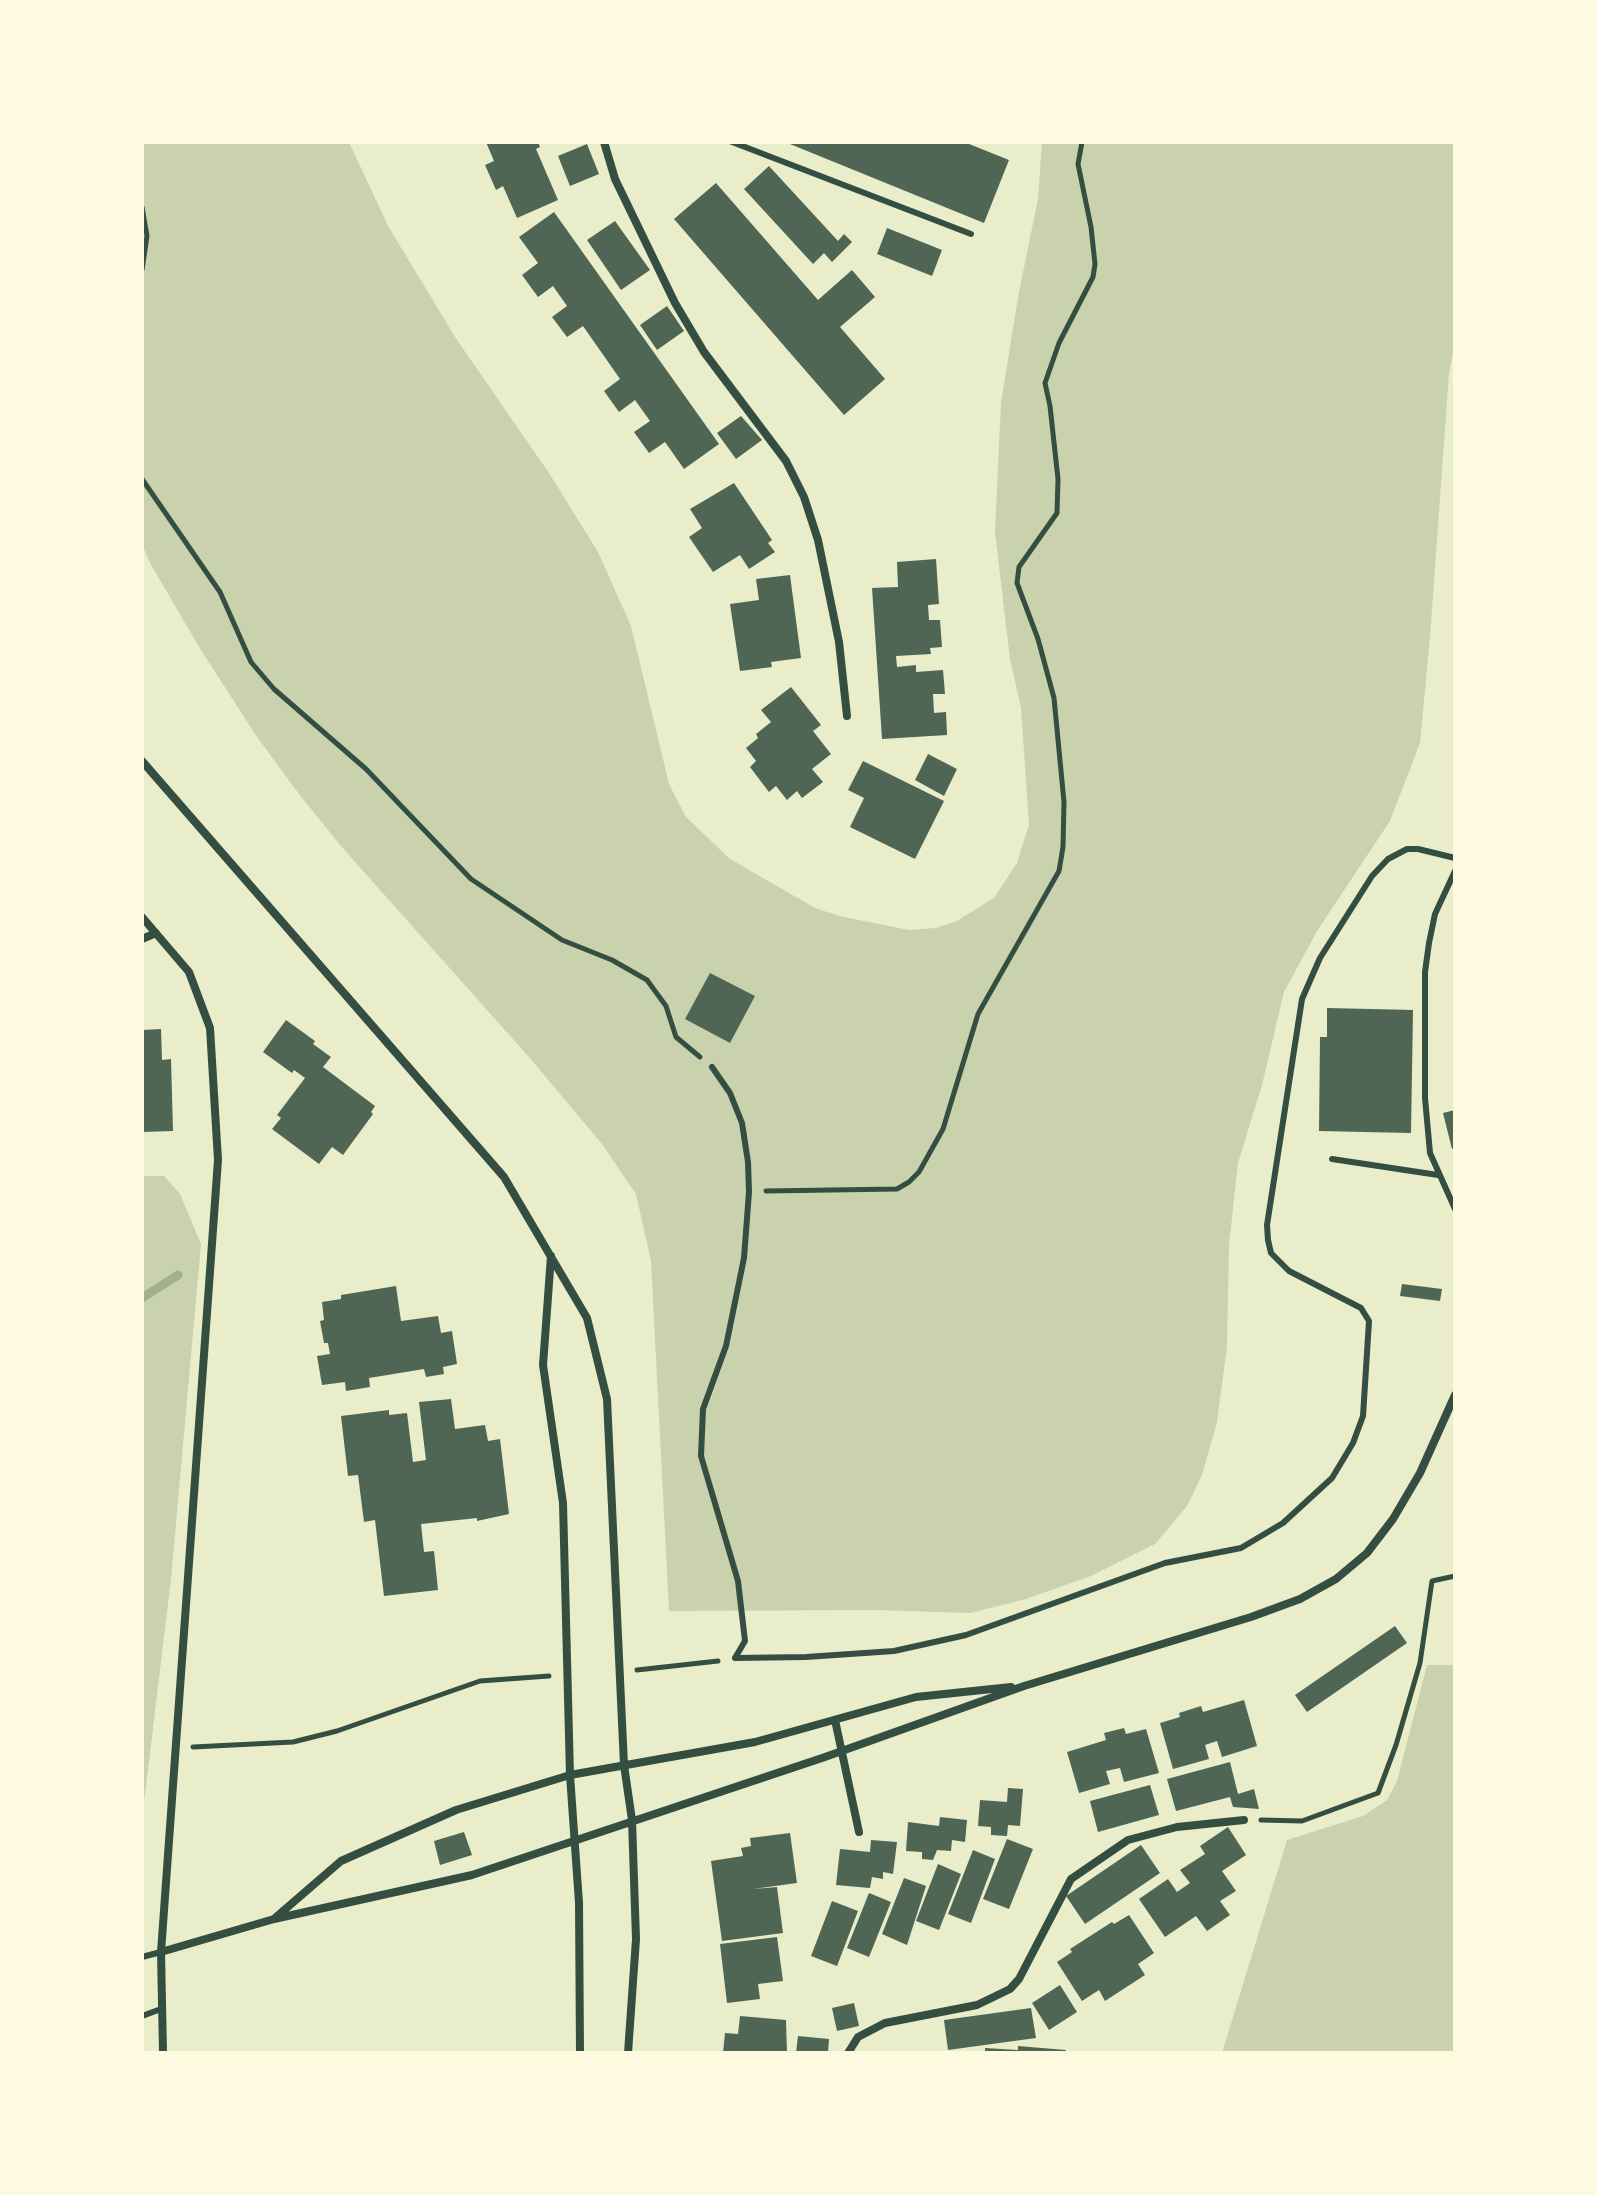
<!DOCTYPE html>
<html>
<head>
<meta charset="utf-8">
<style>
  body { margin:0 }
  #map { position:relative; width:1597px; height:2195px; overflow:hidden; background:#e9edc9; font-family:"Golos Text",sans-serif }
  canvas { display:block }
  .frame { position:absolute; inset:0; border:144px solid #fefae0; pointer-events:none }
</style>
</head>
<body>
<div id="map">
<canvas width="1597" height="2195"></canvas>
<div class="frame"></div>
</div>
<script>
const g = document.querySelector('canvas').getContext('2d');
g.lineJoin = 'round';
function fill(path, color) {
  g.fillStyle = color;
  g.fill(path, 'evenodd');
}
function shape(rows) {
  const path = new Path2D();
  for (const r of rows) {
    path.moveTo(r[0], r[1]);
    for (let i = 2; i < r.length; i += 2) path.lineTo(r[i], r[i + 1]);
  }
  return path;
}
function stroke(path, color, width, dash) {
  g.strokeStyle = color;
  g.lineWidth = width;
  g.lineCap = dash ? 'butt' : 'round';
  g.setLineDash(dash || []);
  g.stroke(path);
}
fill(shape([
  [142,142,349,142,388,226,455,337,549,473,598,552,631,626,669,784,686,817,730,859,815,908,839,916,909,930,935,928,955,922,994,898,1017,863,1029,825,1021,708,1010,659,995,532,1001,402,1019,292,1038,199,1042,142,1455,142,1455,342,1449,373,1430,637,1420,743,1390,821,1317,931,1284,992,1262,1085,1238,1163,1229,1245,1227,1347,1217,1422,1202,1475,1187,1506,1155,1544,1091,1576,1026,1599,970,1613,874,1610,669,1611,651,1261,636,1194,602,1144,528,1056,340,845,299,794,257,737,199,647,150,563,142,544],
  [142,1176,164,1176,180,1194,201,1244,171,1579,142,1819],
  [1427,1665,1455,1665,1455,2053,1222,2053,1287,1840,1363,1816,1387,1800,1397,1781]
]), '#cad2ad');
stroke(shape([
  [142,1298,178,1275]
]), '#a3b18a', 9);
fill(shape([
  [486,142,538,142,540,147,536,149,558,200,517,218,503,186,496,190,485,165,494,161],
  [785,142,964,142,1009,160,984,223],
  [587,144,599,174,570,186,558,156],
  [769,166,838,241,844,234,852,242,832,262,824,253,813,264,744,189],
  [716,183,818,300,852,270,875,297,840,327,885,379,844,415,674,219],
  [554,212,719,444,684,469,665,442,649,453,634,432,650,421,635,400,619,412,604,391,620,379,583,326,567,337,552,317,567,306,553,286,538,297,522,275,538,263,519,237],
  [615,221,650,270,621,290,587,240],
  [887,228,942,250,932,276,877,254],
  [667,306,684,331,657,350,640,325],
  [741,416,762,440,736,459,717,433],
  [734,483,772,540,768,543,775,552,749,569,740,555,713,572,689,537,702,528,690,509],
  [936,559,939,604,928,605,929,620,940,620,942,647,930,648,931,654,896,656,897,667,916,665,916,672,943,670,945,694,933,694,934,713,946,712,947,735,882,739,872,588,898,587,897,562],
  [790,575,801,658,771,662,772,667,740,671,730,604,759,600,756,579],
  [791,687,821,725,813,731,831,754,812,769,823,782,802,798,797,791,787,800,776,786,769,792,750,767,756,761,746,748,758,738,756,734,771,722,761,710],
  [928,754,957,769,944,796,915,780],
  [863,761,944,801,915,859,850,827,864,798,848,790],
  [710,973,755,996,730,1043,685,1019],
  [1327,1008,1413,1010,1411,1133,1319,1131,1320,1037,1327,1037],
  [286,1020,315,1041,313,1044,331,1057,323,1067,375,1106,371,1112,373,1114,343,1155,332,1147,319,1164,272,1129,281,1118,277,1115,305,1078,294,1070,292,1073,263,1052],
  [161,1029,162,1060,171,1059,173,1131,142,1132,142,1030],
  [1455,1110,1455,1148,1452,1149,1443,1113],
  [1402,1284,1442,1289,1440,1301,1400,1296],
  [396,1286,401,1321,438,1316,441,1333,452,1331,457,1364,443,1367,444,1374,426,1377,424,1369,369,1378,370,1387,346,1391,345,1382,322,1385,317,1356,330,1354,328,1343,324,1343,320,1321,324,1320,322,1302,341,1299,341,1295],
  [451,1399,455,1429,485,1425,488,1441,500,1439,509,1514,477,1521,477,1518,421,1524,424,1552,434,1551,438,1590,384,1596,375,1520,364,1522,358,1475,348,1476,341,1416,389,1410,389,1415,407,1413,413,1462,426,1460,419,1402],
  [1395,1626,1407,1643,1307,1712,1295,1695],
  [1244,1700,1257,1746,1222,1757,1217,1741,1205,1745,1209,1759,1173,1769,1160,1723,1180,1717,1179,1713,1201,1706,1203,1712],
  [1124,1728,1126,1734,1146,1729,1159,1773,1124,1782,1120,1768,1106,1771,1110,1784,1079,1793,1067,1752,1106,1740,1104,1733],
  [1230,1762,1238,1794,1254,1789,1259,1809,1233,1807,1230,1797,1176,1811,1167,1779],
  [1150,1785,1159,1815,1098,1832,1090,1801],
  [1008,1788,1023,1789,1020,1826,1008,1825,1007,1836,991,1835,991,1827,978,1826,980,1800,1007,1802],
  [940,1817,967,1820,965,1842,952,1840,951,1851,937,1850,933,1860,922,1859,922,1852,906,1851,908,1822,939,1826],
  [1228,1827,1246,1855,1222,1871,1236,1891,1220,1901,1230,1915,1207,1931,1196,1916,1165,1937,1139,1899,1168,1879,1177,1892,1190,1883,1180,1870,1205,1854,1200,1846],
  [464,1832,472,1855,440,1865,434,1841],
  [790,1833,797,1883,753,1889,777,1887,783,1933,722,1941,711,1861,743,1856,741,1848,751,1846,750,1838],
  [1007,1839,1033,1849,1009,1909,983,1899],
  [871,1840,897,1842,893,1874,883,1872,883,1879,872,1877,870,1888,836,1885,840,1849,870,1852],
  [1141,1845,1160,1873,1085,1924,1066,1896],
  [973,1850,995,1859,971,1923,948,1914],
  [938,1864,961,1874,939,1930,916,1921],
  [904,1878,926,1886,907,1945,882,1934],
  [869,1893,891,1902,869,1957,847,1948],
  [832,1901,858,1911,837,1966,811,1956],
  [1129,1915,1154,1953,1138,1964,1145,1975,1105,2001,1099,1990,1082,2001,1057,1962,1072,1952,1070,1949,1112,1922,1114,1924],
  [777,1937,783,1981,758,1984,760,1999,727,2003,720,1944],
  [1060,1985,1077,2012,1049,2030,1032,2003],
  [854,2003,859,2026,837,2031,832,2008],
  [1031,2008,1036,2038,948,2050,944,2020],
  [740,2016,786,2020,787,2053,723,2053,725,2033,738,2034],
  [798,2036,829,2039,828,2053,796,2053],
  [1018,2046,1066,2050,1064,2053,985,2053,985,2048,1018,2050]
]), '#4f6655');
stroke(shape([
  [142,207,147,236,142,270],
  [142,479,220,592,251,662,274,689,366,769,471,879,562,940,612,960,647,980,666,1006,676,1037,700,1057],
  [766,1191,897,1189,909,1182,919,1172,943,1129,978,1014,1059,871,1063,847,1064,802,1054,698,1038,639,1017,583,1019,567,1057,513,1058,479,1050,406,1045,383,1059,343,1093,277,1095,264,1091,227,1078,164,1082,142],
  [637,1670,718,1661],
  [193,1747,293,1742,337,1731,480,1681,549,1676],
  [1261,1820,1302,1821,1378,1793,1396,1745,1420,1663,1432,1581,1455,1576]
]), '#344e41', 5);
stroke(shape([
  [732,142,971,234],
  [1455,871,1435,914,1429,943,1425,972,1425,1098,1430,1153,1455,1209],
  [712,1067,730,1093,742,1123,748,1162,749,1192,744,1258,726,1346,703,1409,701,1456,738,1581,745,1641,735,1658],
  [1332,1159,1438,1175],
  [735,1658,806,1657,894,1651,966,1635,1165,1563,1241,1548,1283,1523,1332,1478,1353,1443,1363,1416,1369,1321,1361,1308,1289,1271,1271,1253,1268,1240,1267,1225,1302,999,1320,958,1372,876,1388,859,1407,849,1418,849,1455,858],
  [142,1957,161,1952],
  [142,2016,161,2009]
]), '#344e41', 6);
stroke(shape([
  [604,142,615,179,675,303,704,352,786,461,804,497,818,540,839,642,847,716],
  [142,761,504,1177,587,1318,607,1399,624,1765,632,1820,636,1939,628,2053],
  [142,917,189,972,210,1028,218,1160,161,1952],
  [142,939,156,933],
  [551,1256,543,1365,563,1503,570,1775,579,1903,580,2053],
  [835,1720,859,1832],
  [275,1918,341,1861,456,1810,570,1775,755,1742,916,1697,1011,1687],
  [163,2053,161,1952,274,1919,472,1875,825,1757,1024,1686,1251,1617,1300,1599,1336,1579,1367,1553,1393,1519,1420,1473,1455,1395],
  [848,2053,858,2037,885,2023,977,2005,1010,1989,1019,1979,1071,1879,1128,1840,1177,1827,1244,1820]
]), '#344e41', 8);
</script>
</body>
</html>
